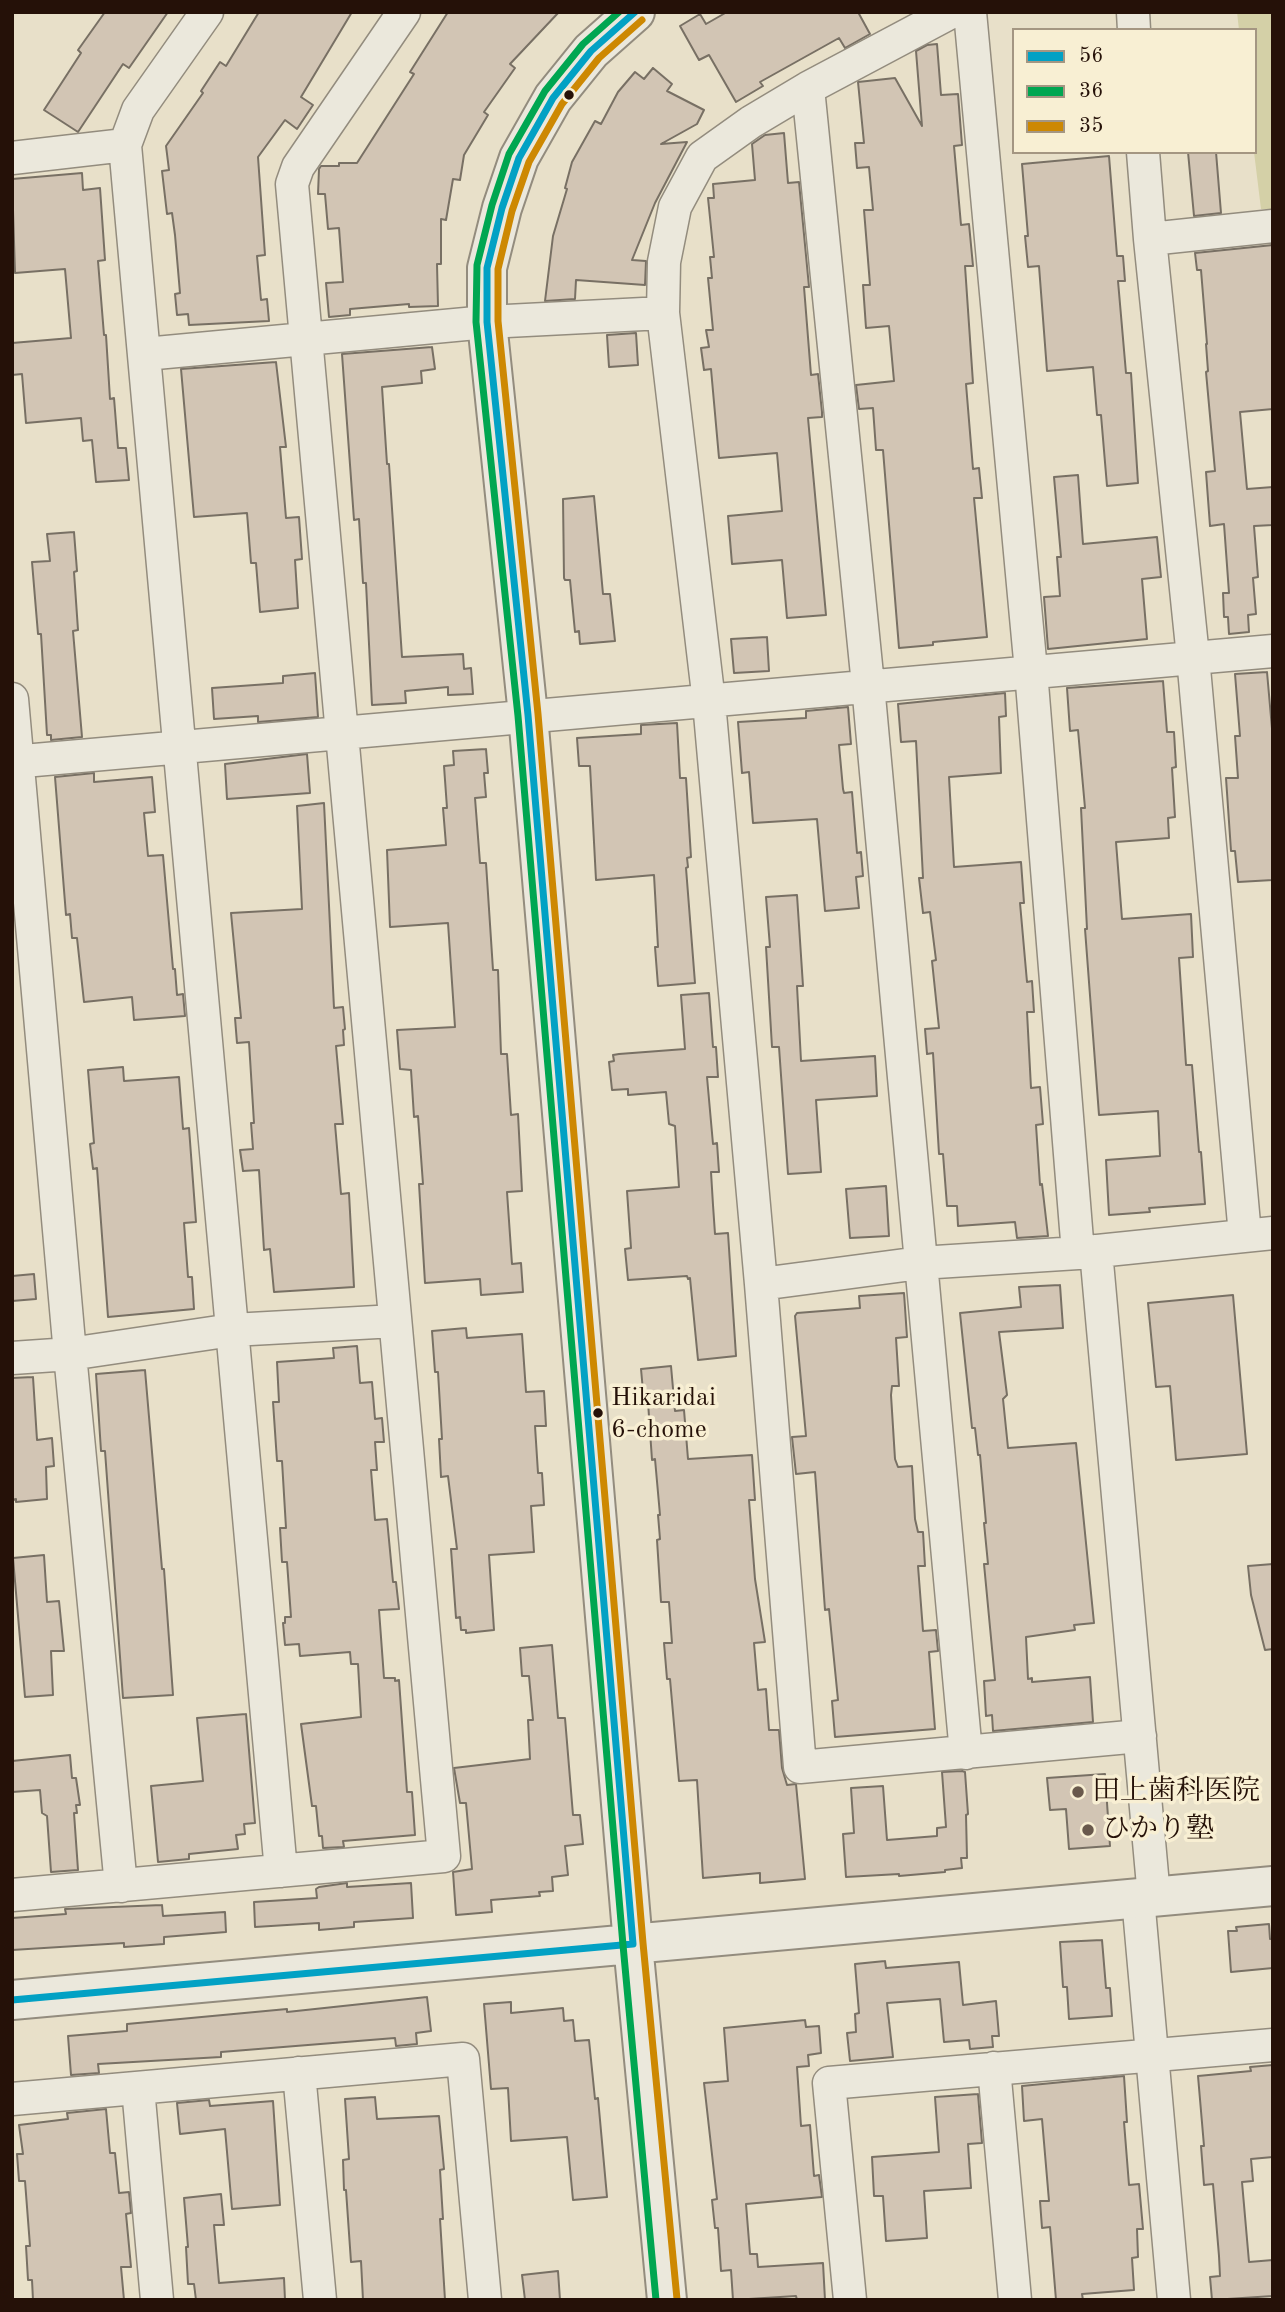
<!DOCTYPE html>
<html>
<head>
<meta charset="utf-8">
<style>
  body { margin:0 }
  #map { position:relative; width:1285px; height:2312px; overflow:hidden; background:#e8e0c9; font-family:"Old Standard TT",serif }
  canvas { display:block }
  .frame { position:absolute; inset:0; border:14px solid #251108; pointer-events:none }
  .legend { position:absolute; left:1012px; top:28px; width:245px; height:126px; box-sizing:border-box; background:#f8efd3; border:2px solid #a49682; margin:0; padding:9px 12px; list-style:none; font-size:21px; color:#251108 }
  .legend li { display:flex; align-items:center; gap:14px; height:35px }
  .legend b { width:35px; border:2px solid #a49682 }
</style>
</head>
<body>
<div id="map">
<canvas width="1285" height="2312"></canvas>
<div class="frame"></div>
<ul class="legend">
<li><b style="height:9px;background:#02a1c4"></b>56</li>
<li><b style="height:9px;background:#00a651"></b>36</li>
<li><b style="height:9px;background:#cd8802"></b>35</li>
</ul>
</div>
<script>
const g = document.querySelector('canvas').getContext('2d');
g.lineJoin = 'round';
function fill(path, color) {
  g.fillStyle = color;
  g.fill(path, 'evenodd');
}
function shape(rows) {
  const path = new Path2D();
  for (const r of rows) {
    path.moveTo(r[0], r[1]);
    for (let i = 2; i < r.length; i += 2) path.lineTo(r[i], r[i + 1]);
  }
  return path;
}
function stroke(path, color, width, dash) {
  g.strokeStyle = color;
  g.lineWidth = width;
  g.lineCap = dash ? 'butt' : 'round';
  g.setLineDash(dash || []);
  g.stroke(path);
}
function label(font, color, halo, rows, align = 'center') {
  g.font = font + ' "Old Standard TT","Noto Serif JP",serif';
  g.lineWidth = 7;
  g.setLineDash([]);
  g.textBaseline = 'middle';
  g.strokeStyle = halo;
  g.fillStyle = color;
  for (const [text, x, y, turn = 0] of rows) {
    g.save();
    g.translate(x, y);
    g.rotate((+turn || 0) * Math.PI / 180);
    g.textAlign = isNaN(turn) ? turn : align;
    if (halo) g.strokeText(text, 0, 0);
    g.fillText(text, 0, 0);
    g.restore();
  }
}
fill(shape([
  [1237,12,1273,12,1273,209,1261,209,1254,152,1255,30,1239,30]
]), '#d4d0a7');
const building = shape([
  [105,12,168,12,129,68,123,64,78,132,44,110,81,53,78,50,105,12],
  [259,12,352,12,301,97,313,105,297,129,285,120,258,157,265,255,257,256,261,300,267,299,269,321,189,325,188,314,177,315,175,294,180,293,175,235,172,213,167,214,162,171,169,170,166,146,203,93,201,91,220,62,226,66,259,12],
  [448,12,559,12,510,64,515,68,484,112,488,115,464,155,460,180,453,179,446,220,441,219,441,264,437,264,438,306,409,307,409,304,350,309,350,315,329,317,326,283,343,282,339,228,328,229,325,194,318,194,319,169,321,166,339,166,339,163,357,163,414,74,410,72,448,12],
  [727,12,858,12,870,34,845,48,839,38,760,82,763,86,736,102,709,55,699,60,680,26,700,14,706,24,727,12],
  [937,44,941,95,958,94,962,145,954,146,961,225,969,224,973,266,965,266,973,383,966,384,973,469,979,468,982,498,974,498,987,637,933,642,933,645,899,648,883,450,876,450,873,408,859,409,856,385,894,381,889,326,866,328,863,285,870,285,864,210,873,210,869,167,857,168,855,143,864,143,858,82,895,78,922,126,916,51,927,45,937,44],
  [653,68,672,84,667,91,704,110,697,124,661,144,687,142,655,203,632,260,646,261,645,285,576,280,575,299,545,301,553,236,567,189,565,188,572,162,595,121,601,124,618,92,635,72,644,79,653,68],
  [784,133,788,183,799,182,809,287,804,287,811,375,818,374,822,412,822,417,808,418,826,615,787,618,782,560,732,564,728,516,782,511,777,453,719,458,711,369,704,370,701,348,709,347,706,330,713,330,708,278,712,278,710,257,714,257,708,198,714,198,713,184,755,180,752,144,765,135,784,133],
  [1188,152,1216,152,1221,213,1194,216,1188,152],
  [1109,156,1117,256,1123,256,1125,281,1118,281,1126,373,1131,373,1138,483,1107,486,1101,415,1097,415,1093,367,1047,371,1039,266,1028,267,1025,236,1028,236,1022,164,1109,156],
  [82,173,83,190,100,188,105,260,98,261,104,335,106,335,110,399,114,398,118,448,126,448,129,480,96,482,92,440,83,441,81,418,26,423,22,374,12,375,12,343,71,338,65,269,15,273,12,179,82,173],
  [1273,245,1273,409,1240,412,1247,489,1273,487,1273,525,1254,526,1258,577,1253,578,1256,614,1248,615,1249,632,1229,634,1228,617,1224,617,1223,593,1229,593,1224,524,1210,526,1206,472,1215,471,1206,372,1208,371,1206,344,1207,344,1201,270,1197,270,1195,253,1273,245],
  [636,333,638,365,609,367,607,335,636,333],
  [432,347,435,369,421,371,422,383,382,387,387,464,389,464,402,657,463,654,464,669,471,668,473,694,448,695,448,687,405,691,406,703,372,705,366,583,363,583,359,519,354,520,342,354,432,347],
  [276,362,286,447,280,447,286,518,299,517,302,559,295,560,298,608,260,612,256,563,251,563,247,513,194,517,181,369,276,362],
  [1078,475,1083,544,1157,537,1161,577,1142,579,1147,639,1048,649,1044,597,1060,596,1057,557,1061,557,1054,477,1078,475],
  [594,496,603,594,610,594,615,641,580,644,579,631,575,632,570,580,565,580,564,578,563,499,594,496],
  [74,532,77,571,74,572,78,630,73,631,82,737,51,740,51,735,47,735,41,634,38,634,32,562,50,561,47,534,74,532],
  [767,637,769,671,734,673,731,639,767,637],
  [1267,672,1273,740,1273,880,1238,882,1235,851,1231,851,1226,778,1238,778,1235,736,1240,736,1235,674,1267,672],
  [315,673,318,717,258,722,258,716,214,719,212,688,283,683,283,676,315,673],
  [1163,681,1167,732,1174,732,1176,767,1172,768,1175,817,1168,818,1169,838,1116,842,1122,919,1191,914,1193,957,1179,958,1186,1065,1192,1065,1199,1152,1201,1152,1205,1204,1149,1208,1150,1212,1109,1215,1106,1160,1160,1156,1158,1111,1099,1115,1085,929,1087,929,1081,808,1085,808,1078,730,1070,731,1067,688,1163,681],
  [1005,693,1006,716,999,717,1001,773,949,777,954,867,1021,862,1024,903,1020,903,1027,982,1032,981,1034,1012,1027,1012,1031,1088,1040,1087,1043,1124,1036,1125,1040,1185,1042,1184,1048,1236,1017,1238,1015,1222,958,1226,957,1206,947,1206,943,1154,939,1154,933,1053,927,1054,925,1029,939,1028,932,961,936,960,930,912,923,913,919,878,923,878,916,741,901,742,898,704,1005,693],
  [848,707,851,744,839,745,843,789,844,793,852,792,857,853,861,852,863,876,856,877,859,908,825,911,817,819,753,823,749,772,742,773,738,722,806,718,806,711,848,707],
  [677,723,680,778,686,778,691,857,687,858,688,867,686,868,695,983,658,986,655,947,658,947,654,875,596,880,590,766,579,766,577,738,641,734,641,725,677,723],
  [486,749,488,773,484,773,486,797,475,798,480,863,486,863,493,970,498,970,501,1054,507,1054,511,1115,518,1114,522,1191,507,1192,512,1264,521,1263,523,1292,481,1295,480,1279,425,1283,419,1184,423,1184,418,1116,414,1117,411,1070,400,1069,397,1030,455,1027,448,923,390,927,387,850,446,845,443,808,447,808,444,766,454,765,453,751,486,749],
  [307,754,310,793,227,799,225,764,307,754],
  [94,773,94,782,152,777,155,812,144,813,148,856,163,855,173,969,175,969,177,995,183,994,185,1016,134,1020,132,997,84,1002,77,938,72,938,70,914,66,915,55,777,94,773],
  [324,803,334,1008,343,1007,345,1029,343,1030,344,1045,336,1046,343,1124,335,1124,341,1194,349,1193,354,1287,274,1292,270,1249,264,1250,259,1170,243,1171,240,1150,253,1149,251,1123,254,1123,249,1042,237,1043,235,1018,241,1018,231,913,302,909,297,806,324,803],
  [797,895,803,986,797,986,801,1061,875,1056,877,1096,816,1100,821,1172,788,1174,779,1047,772,1047,766,947,770,947,766,897,797,895],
  [709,993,713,1047,716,1047,718,1077,707,1077,713,1144,717,1143,719,1172,711,1172,713,1205,715,1234,728,1233,736,1356,698,1360,690,1278,688,1279,687,1276,628,1280,625,1249,631,1248,627,1191,679,1187,675,1126,669,1124,666,1092,628,1095,628,1089,612,1090,609,1062,614,1061,613,1055,619,1054,685,1049,681,995,709,993],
  [123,1067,124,1081,179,1077,183,1129,189,1128,196,1222,184,1223,188,1277,192,1277,194,1309,108,1317,97,1168,93,1169,90,1144,94,1143,88,1070,123,1067],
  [886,1186,889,1236,850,1238,846,1189,886,1186],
  [34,1274,36,1299,12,1301,12,1276,34,1274],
  [1060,1285,1063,1328,999,1332,1007,1395,1003,1399,1008,1448,1076,1443,1094,1623,1074,1625,1075,1630,1026,1637,1028,1679,1032,1678,1032,1682,1090,1677,1093,1722,993,1731,992,1715,986,1716,984,1681,995,1680,984,1564,988,1564,984,1523,986,1523,980,1455,978,1455,975,1428,972,1428,960,1313,1021,1307,1019,1287,1060,1285],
  [904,1293,907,1337,896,1338,899,1386,892,1386,891,1395,895,1459,898,1467,912,1466,915,1519,918,1532,923,1532,925,1566,918,1566,923,1631,936,1630,938,1651,929,1652,935,1729,835,1737,832,1701,838,1700,829,1609,825,1610,815,1472,796,1474,792,1437,806,1436,795,1316,797,1313,860,1308,859,1296,904,1293],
  [1233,1295,1247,1454,1176,1460,1170,1386,1156,1387,1148,1303,1233,1295],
  [466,1328,467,1338,522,1334,526,1392,544,1391,546,1426,535,1426,538,1473,542,1473,544,1505,531,1506,534,1552,489,1555,494,1630,466,1633,466,1630,461,1630,460,1617,456,1618,451,1549,457,1549,448,1476,441,1477,439,1439,442,1439,438,1372,435,1372,432,1331,466,1328],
  [357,1346,360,1383,372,1382,375,1419,382,1418,384,1442,375,1442,377,1470,371,1470,375,1520,387,1519,393,1582,396,1582,399,1609,379,1610,384,1678,395,1678,395,1681,399,1680,407,1792,412,1792,415,1835,343,1841,344,1847,323,1848,322,1836,319,1836,316,1806,312,1806,301,1724,361,1717,358,1664,351,1664,350,1652,300,1656,299,1644,285,1645,283,1623,285,1623,285,1617,291,1617,287,1562,282,1562,280,1528,286,1528,282,1461,277,1461,273,1402,279,1402,277,1362,334,1358,333,1348,357,1346],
  [671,1366,675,1411,684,1410,688,1459,752,1455,755,1500,749,1500,755,1579,765,1642,754,1643,758,1690,766,1689,769,1730,779,1730,782,1768,787,1785,796,1784,805,1879,760,1883,760,1873,703,1878,697,1780,679,1781,670,1679,667,1679,664,1643,672,1643,669,1602,661,1602,657,1540,660,1539,658,1515,660,1515,655,1459,652,1460,648,1402,644,1402,641,1369,671,1366],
  [145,1370,162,1569,164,1569,173,1695,123,1698,105,1451,101,1451,96,1374,145,1370],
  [33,1377,37,1440,52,1438,54,1466,46,1467,47,1499,16,1502,16,1499,12,1500,12,1378,33,1377],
  [44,1555,47,1602,59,1601,64,1651,51,1651,53,1695,25,1697,13,1558,44,1555],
  [1273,1564,1273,1649,1265,1650,1251,1595,1248,1566,1273,1564],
  [552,1645,558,1718,565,1718,573,1815,580,1815,583,1844,565,1846,568,1875,552,1877,553,1891,539,1892,540,1896,491,1900,492,1912,456,1915,453,1872,472,1869,466,1803,460,1803,454,1768,530,1759,528,1720,533,1720,529,1676,522,1676,520,1648,552,1645],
  [246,1714,255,1823,244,1824,245,1834,236,1835,238,1849,189,1854,189,1859,158,1862,151,1786,203,1781,197,1718,246,1714],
  [70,1755,72,1778,76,1778,80,1805,76,1805,77,1813,74,1813,78,1870,51,1872,47,1816,42,1813,40,1790,12,1792,12,1761,70,1755],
  [962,1771,965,1772,968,1814,966,1815,967,1858,961,1858,962,1868,945,1870,945,1872,899,1876,899,1874,846,1877,843,1834,854,1833,851,1788,883,1786,887,1840,937,1836,937,1828,946,1827,942,1772,962,1771],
  [1105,1774,1110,1846,1069,1849,1066,1809,1050,1810,1047,1778,1105,1774],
  [347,1883,347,1887,411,1883,413,1918,354,1922,354,1927,319,1930,319,1923,255,1927,254,1902,317,1898,316,1889,319,1887,347,1883],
  [162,1905,163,1916,225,1912,226,1932,164,1937,164,1944,124,1947,124,1943,12,1950,12,1918,66,1914,65,1909,162,1905],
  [1269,1924,1270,1939,1273,1939,1273,1968,1231,1972,1228,1931,1237,1931,1236,1927,1269,1924],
  [1102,1940,1106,1988,1110,1988,1112,2016,1069,2019,1067,1987,1063,1987,1060,1942,1102,1940],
  [885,1961,886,1968,959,1962,963,2005,996,2001,999,2036,992,2036,993,2047,970,2049,969,2040,944,2042,940,1999,887,2003,893,2057,850,2061,847,2033,856,2032,855,2014,859,2013,855,1964,885,1961],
  [427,1997,431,2031,416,2033,417,2044,396,2046,395,2038,221,2052,221,2057,98,2064,99,2073,71,2075,68,2036,127,2031,127,2024,287,2009,287,2012,427,1997],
  [511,2002,511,2013,563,2008,564,2021,573,2020,575,2041,589,2040,595,2099,598,2098,607,2197,573,2200,567,2137,511,2141,508,2088,491,2089,484,2004,511,2002],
  [805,2020,806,2027,819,2026,821,2053,808,2055,809,2066,797,2067,801,2126,810,2125,814,2176,819,2175,822,2197,746,2204,750,2254,757,2254,758,2267,823,2263,825,2300,797,2300,796,2296,733,2300,731,2270,721,2271,718,2228,715,2228,712,2200,717,2199,704,2083,728,2081,724,2028,805,2020],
  [1273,2065,1273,2157,1251,2159,1253,2181,1242,2182,1249,2262,1273,2260,1273,2296,1212,2300,1210,2277,1220,2276,1219,2256,1213,2184,1204,2185,1201,2146,1204,2146,1198,2076,1251,2071,1250,2067,1273,2065],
  [1124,2076,1127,2122,1124,2122,1129,2185,1139,2184,1143,2229,1137,2229,1138,2257,1132,2258,1134,2290,1082,2294,1083,2300,1056,2300,1050,2227,1042,2228,1040,2201,1049,2201,1042,2119,1024,2121,1022,2086,1124,2076],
  [978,2094,982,2143,968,2144,971,2188,924,2191,927,2238,886,2241,883,2196,874,2196,872,2157,939,2152,935,2097,978,2094],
  [375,2097,377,2119,439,2116,444,2169,440,2170,443,2219,440,2219,445,2300,363,2300,361,2261,351,2262,346,2190,344,2190,343,2160,349,2159,345,2099,375,2097],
  [209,2100,210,2106,273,2101,280,2205,232,2209,225,2129,180,2134,177,2103,209,2100],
  [106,2109,110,2153,115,2153,119,2193,129,2192,131,2213,126,2214,131,2267,121,2267,124,2300,33,2300,32,2280,28,2280,26,2246,30,2246,25,2181,19,2181,17,2154,23,2154,19,2125,68,2119,67,2113,106,2109],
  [221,2194,224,2225,214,2225,219,2283,284,2278,285,2300,196,2300,194,2284,188,2284,186,2247,188,2247,184,2198,221,2194],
  [558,2271,560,2300,525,2300,522,2275,558,2271]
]);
fill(building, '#d2c5b4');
stroke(building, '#787064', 2);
const minor = shape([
  [207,12,138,110,125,145,281,1871],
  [951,12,808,88,751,122,702,157,675,207,664,262,663,313,709,702,761,1284,800,1767,1140,1736],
  [970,12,1031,671,1078,1253],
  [1133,12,1134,30],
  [808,88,868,685,966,1753],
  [1143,152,1150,239,1193,657,1245,1235],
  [12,158,125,145],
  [1150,239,1273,226],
  [145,354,487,322,663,313],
  [12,699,70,1354,121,1886],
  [12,762,1273,651],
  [1096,1251,1154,1897],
  [761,1284,920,1263,1078,1253,1273,1233],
  [12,1358,70,1354,232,1330,395,1321],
  [12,1895,444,1856,292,184,298,167,404,12],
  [1138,1898,1174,2300],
  [994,2068,1015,2300],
  [299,2073,320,2300],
  [138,2088,157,2300],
  [12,2099,463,2059,485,2300],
  [850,2300,829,2083,1273,2045]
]);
const tertiary = shape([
  [635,12,591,51,553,98,519,158,502,208,487,268,487,322,528,715,633,1944,667,2300],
  [12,2000,1273,1886]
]);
stroke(minor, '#938c7e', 35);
stroke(tertiary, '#938c7e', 42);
stroke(minor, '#ebe8dc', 32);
stroke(tertiary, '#ebe8dc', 38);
stroke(shape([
  [633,1944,528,715,487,322,487,268,502,208,519,158,553,98,591,51,635,12],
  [12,2000,633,1944]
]), '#02a1c4', 7);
stroke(shape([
  [619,12,583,44,545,91,509,154,492,205,477,265,476,322,518,716,623,1945,656,2300]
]), '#00a651', 7);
stroke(shape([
  [642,20,599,58,562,104,529,162,512,211,498,269,498,321,538,714,643,1943,677,2299]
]), '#cd8802', 7);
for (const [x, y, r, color] of [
  [569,95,6,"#251108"],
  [598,1413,6,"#251108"],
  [1078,1792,7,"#69594c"],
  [1088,1830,7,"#69594c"]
]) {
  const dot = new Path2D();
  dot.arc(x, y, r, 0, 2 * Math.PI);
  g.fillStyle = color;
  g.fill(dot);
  stroke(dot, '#f8efd3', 2.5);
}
label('26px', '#251108', '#f8efd3', [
  ["Hikaridai",611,1398],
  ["6-chome",611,1430]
], 'left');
label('28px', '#251108', '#f8efd3', [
  ["田上歯科医院",1092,1792],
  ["ひかり塾",1102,1830]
], 'left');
</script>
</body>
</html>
